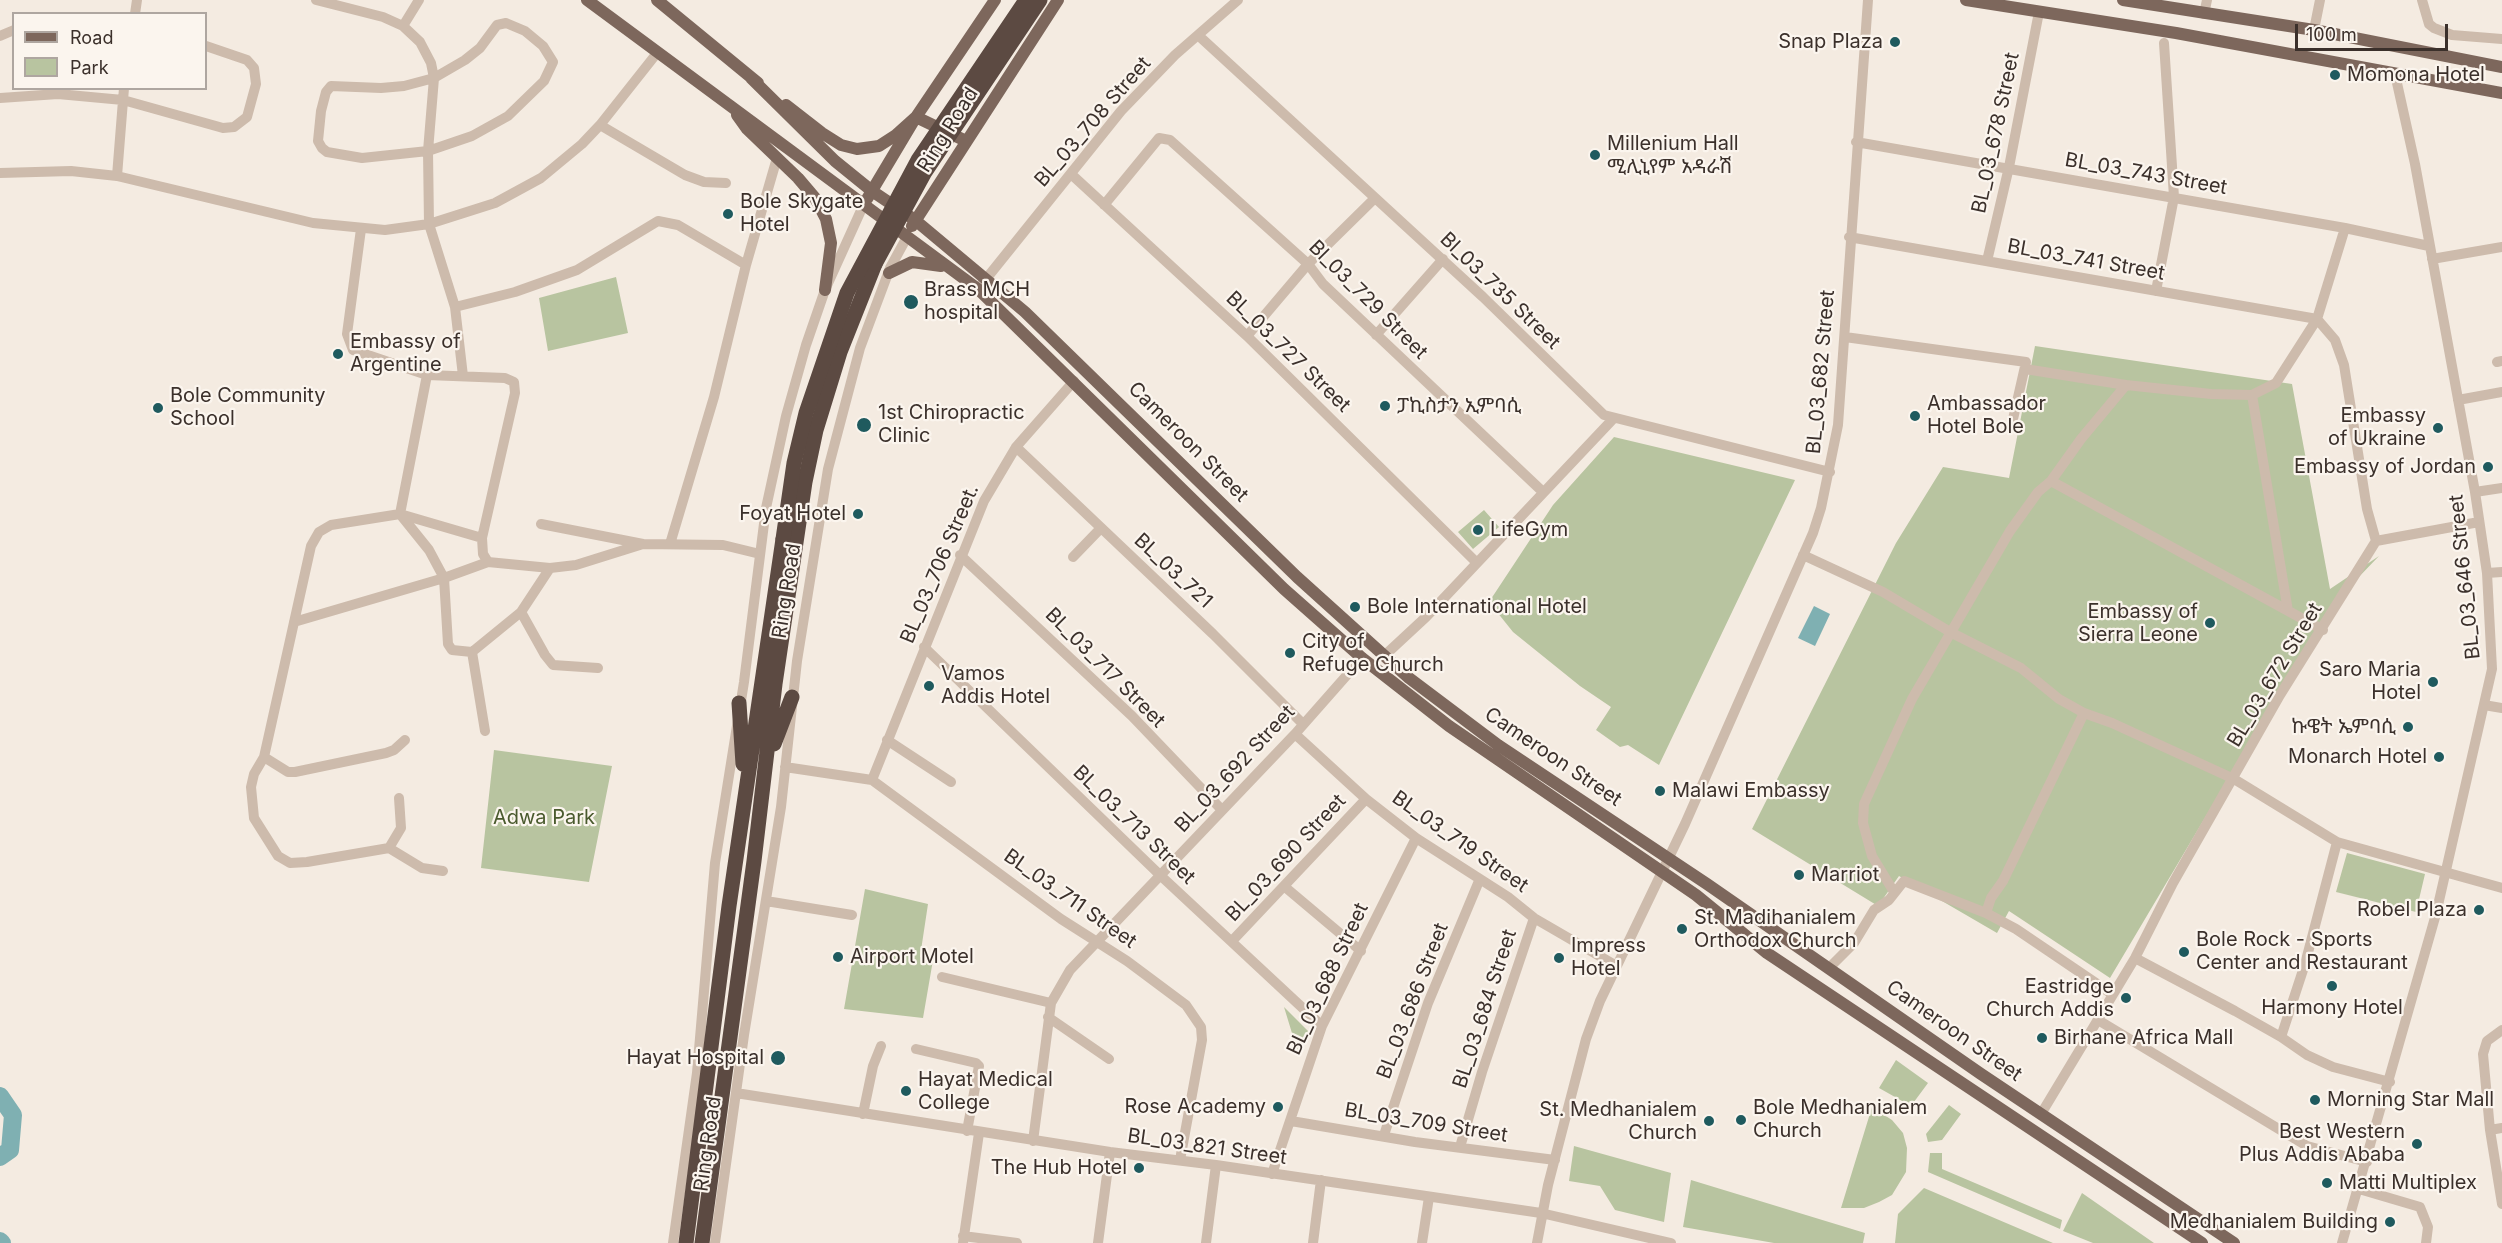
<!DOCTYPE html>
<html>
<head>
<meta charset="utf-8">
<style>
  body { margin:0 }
  #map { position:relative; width:2502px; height:1243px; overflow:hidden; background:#f4ebe1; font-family:Inter,sans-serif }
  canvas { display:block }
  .legend { position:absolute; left:12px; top:12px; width:195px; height:78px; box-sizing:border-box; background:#fbf5ee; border:2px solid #aea6a0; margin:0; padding:8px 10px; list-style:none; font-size:18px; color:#3b302b }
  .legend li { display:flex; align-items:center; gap:12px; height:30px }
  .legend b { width:30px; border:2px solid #aea6a0 }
  .scale { position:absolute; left:2295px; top:24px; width:153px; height:27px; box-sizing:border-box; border:3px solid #3b302b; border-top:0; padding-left:8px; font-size:18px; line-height:21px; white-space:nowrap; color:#3b302b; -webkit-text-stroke:4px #fbf5ee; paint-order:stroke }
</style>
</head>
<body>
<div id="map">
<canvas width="2502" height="1243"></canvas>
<ul class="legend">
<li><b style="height:8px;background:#7d675c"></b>Road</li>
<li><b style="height:16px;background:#b8c4a0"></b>Park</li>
</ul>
<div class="scale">100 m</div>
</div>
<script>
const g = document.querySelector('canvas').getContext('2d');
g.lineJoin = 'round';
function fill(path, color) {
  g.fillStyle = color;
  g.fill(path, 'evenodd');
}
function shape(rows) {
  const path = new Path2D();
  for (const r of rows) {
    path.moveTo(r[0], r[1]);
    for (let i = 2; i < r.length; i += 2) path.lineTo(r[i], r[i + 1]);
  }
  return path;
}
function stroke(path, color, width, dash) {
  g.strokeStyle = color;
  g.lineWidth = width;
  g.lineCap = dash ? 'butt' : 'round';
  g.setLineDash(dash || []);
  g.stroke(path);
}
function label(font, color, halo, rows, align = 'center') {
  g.font = font + ' Inter,"Noto Sans Ethiopic",sans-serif';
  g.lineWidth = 4.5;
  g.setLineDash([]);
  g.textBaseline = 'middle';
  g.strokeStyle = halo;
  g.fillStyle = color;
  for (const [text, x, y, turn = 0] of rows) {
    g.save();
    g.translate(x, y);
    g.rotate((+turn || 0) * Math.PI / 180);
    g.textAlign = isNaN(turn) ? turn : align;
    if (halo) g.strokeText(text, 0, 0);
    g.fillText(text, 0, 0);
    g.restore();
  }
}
fill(shape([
  [616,277,628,333,548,351,539,298],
  [2035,346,2292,384,2330,589,2379,556,2330,607,2110,978,2009,911,1997,933,1899,876,1878,906,1752,829,1896,543,1943,467,2009,478],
  [1614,437,1795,480,1659,765,1628,745,1620,747,1596,730,1611,707,1580,686,1513,632,1489,602,1553,505],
  [1484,510,1499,527,1473,549,1458,532],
  [494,750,612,766,589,882,481,868],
  [2347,853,2425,874,2416,912,2336,892],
  [865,889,928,904,920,957,933,960,923,1018,844,1009],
  [1284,1007,1308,1031,1299,1056],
  [1896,1060,1928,1083,1911,1106,1879,1088],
  [1949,1105,1961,1114,1942,1140,1928,1142,1926,1134],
  [1872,1107,1892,1120,1903,1133,1907,1148,1906,1172,1892,1195,1879,1202,1864,1208,1841,1208],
  [1574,1146,1671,1173,1664,1222,1615,1210,1600,1186,1569,1181],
  [1930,1153,1942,1153,1942,1169,2062,1220,2060,1229,1928,1172],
  [1691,1180,1865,1233,1863,1243,1774,1243,1683,1227],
  [1924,1188,2053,1243,1895,1243,1898,1214],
  [2082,1193,2154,1243,2093,1243,2063,1231]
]), '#b8c4a0');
fill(shape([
  [1814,606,1830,614,1815,646,1798,638]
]), '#7fb0b2');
stroke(shape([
  [0,1096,13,1115,10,1150,0,1157],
  [0,1241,2,1243]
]), '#7fb0b2', 18);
stroke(shape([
  [316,0,383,17,403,26,420,42,431,63,434,78,428,151,429,224,455,307,463,376],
  [2422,0,2429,24,2434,28,2452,35,2502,39],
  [135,14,137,0],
  [2204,14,2207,0],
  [506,23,525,31,543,46,553,62,544,81,508,116,472,136,428,151,362,158,327,152,322,148,318,141,321,111,326,92,331,86,381,88,404,86,434,78,465,60,480,48,497,25,506,23],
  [403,26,419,0],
  [2314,30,2320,0],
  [0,36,14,30],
  [1199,36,1483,297,1604,415,1830,472],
  [0,98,58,94,123,100,223,128,234,127,247,117,256,84,254,68,247,60,206,46],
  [600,125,685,175,704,182,726,183],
  [1856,142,2345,228,2429,246],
  [0,173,71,171,117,176,313,223,385,230,429,224,495,203,541,178,582,144,600,125,657,53],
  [1071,174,1247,336,1475,561],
  [117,176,124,88],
  [1104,205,1159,138,1170,140,1308,264,1323,284,1543,492],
  [361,229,347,334,353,350,427,375,505,378,514,382,515,393,482,538,483,554,488,562,550,568,576,565,643,544,723,545,760,554],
  [1849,237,2317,319],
  [2432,259,2502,247],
  [1987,261,2009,167,2039,12],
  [982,284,1121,111,1175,55,1238,0],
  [2156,291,2174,197,2164,43],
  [455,307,515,292,577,270,658,221,678,225,746,265],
  [2317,319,2335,340,2344,365,2367,509,2376,541],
  [1376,335,1443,259],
  [1247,336,1308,264,1374,199],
  [1845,337,2026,362,2011,428],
  [2497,362,2502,361],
  [2025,369,2126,385],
  [427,375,400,514,429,550,444,578,488,562],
  [2252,395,2288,611],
  [2458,400,2502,392],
  [1016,447,1213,634,1303,724],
  [2051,481,2323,630],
  [2475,492,2502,488],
  [541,524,643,544],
  [2376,541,2479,522],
  [670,544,714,397,746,265,777,158],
  [960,555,1132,716,1221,809],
  [1803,555,1883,592,1952,633,2021,668,2059,699,2084,713,2112,723,2234,779,2337,842,2502,888],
  [1073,557,1101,528],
  [2487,573,2502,572],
  [521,612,545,655,553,665,598,668],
  [294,622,444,578,448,644,452,650,472,652],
  [924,647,1161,876,1322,1026],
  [1384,656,1426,617,1613,419],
  [2484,705,2502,708],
  [2084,713,2003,881,1991,898,1986,913,2016,929,2112,994],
  [485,731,472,652,521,612,550,568],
  [1295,734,1366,799,1416,838,1508,897,1534,918,1615,965],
  [405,740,394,750,386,753,295,772,288,772,264,757,254,774,251,787,254,818,278,856,290,863,307,862,389,848,422,868,443,871],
  [887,740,951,782],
  [264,757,311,546,319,532,331,525,400,514,482,538],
  [785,767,872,780,1061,919,1127,961,1186,1005,1201,1027,1202,1040,1180,1160],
  [872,780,984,501,1016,447,1074,381],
  [389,848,401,828,399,798],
  [1285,887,1361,951],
  [1894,892,1872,856,1863,823,1864,804,1912,699,2010,531,2038,492,2051,481,2081,439,2126,385,2211,394,2252,395,2276,383,2317,319,2345,228],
  [766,901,852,915],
  [1232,941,1366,799],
  [2135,958,2235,1011,2281,1037,2307,1055,2333,1067,2390,1082],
  [1829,968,1854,943,1874,910,1889,900,1904,881,1986,913],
  [942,977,1051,1003],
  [1048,1017,1109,1059],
  [2098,1020,2307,1146,2367,1162],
  [2502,1030,2487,1041,2483,1054,2490,1130,2502,1204],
  [2281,1037,2305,964,2337,842],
  [916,1049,976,1063,979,1066,967,1131],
  [736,1093,1110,1152,1216,1165,1541,1213,1671,1243],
  [863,1114,873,1066,881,1046],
  [2041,1114,2135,958,2173,883,2280,695,2376,541],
  [1291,1121,1415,1142,1555,1160],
  [2490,1130,2502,1128],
  [1384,1135,1428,1003,1479,881],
  [1033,1141,1051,1003,1070,970,1295,734,1362,658],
  [1460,1147,1482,1072,1534,918],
  [1272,1174,1322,1026,1416,838],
  [2359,1189,2420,1207,2428,1227,2426,1243],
  [963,1236,1017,1243],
  [673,1243,697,1073,715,863,744,682,766,508,786,416,806,345,825,290,863,206],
  [715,1243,744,1035,781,807,797,661,828,469,860,348,890,268,907,237],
  [963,1243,979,1133],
  [1098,1243,1110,1152],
  [1206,1243,1216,1165],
  [1313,1243,1321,1180],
  [1422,1243,1429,1197],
  [1537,1243,1548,1185,1573,1089,1586,1039,1600,1001,1685,824,1813,533,1821,508,1838,425,1868,0],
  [2342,1243,2436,914,2492,669,2487,573,2475,492,2415,164,2395,74]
]), '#cdbbac', 10);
stroke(shape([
  [587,0,978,289,1284,589,1362,658,1449,726,1696,895,1767,953,2202,1243],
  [657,0,758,83],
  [1966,0,2176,33,2502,93],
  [2123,0,2314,30,2502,67],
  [751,78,835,161,872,191,915,220,1025,312,1297,577,1409,678,1498,745,1707,884,1981,1074,2234,1243],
  [786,105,822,133,841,145,857,149,879,146,896,135,916,117,966,141],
  [737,115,747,129,798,178,815,198,826,219,831,243,825,290],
  [867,199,916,117,995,0],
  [912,226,1058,0],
  [889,273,912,262,941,266]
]), '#7d675c', 12);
stroke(shape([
  [739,703,743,764],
  [774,744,792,697],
  [686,1243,729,906,783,539],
  [702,1243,754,861,775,684,805,482,816,430,840,352,875,264]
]), '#5c4a42', 15);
stroke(shape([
  [875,264,925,172,1040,0],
  [783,539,794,463,806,413,847,293,918,160,1026,0]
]), '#5c4a42', 15);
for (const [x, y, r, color] of [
  [1895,42,6,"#1f5a5e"],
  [2335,75,6,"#1f5a5e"],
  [1595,155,6,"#1f5a5e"],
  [728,214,6,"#1f5a5e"],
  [911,302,8,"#1f5a5e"],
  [338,354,6,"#1f5a5e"],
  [1385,406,6,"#1f5a5e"],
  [158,408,6,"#1f5a5e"],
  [1915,416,6,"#1f5a5e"],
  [864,425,8,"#1f5a5e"],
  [2438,428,6,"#1f5a5e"],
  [2488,467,6,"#1f5a5e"],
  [858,514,6,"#1f5a5e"],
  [1478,530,6,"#1f5a5e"],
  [1355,607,6,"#1f5a5e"],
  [2210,623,6,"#1f5a5e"],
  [1290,653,6,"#1f5a5e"],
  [2433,682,6,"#1f5a5e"],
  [929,686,6,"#1f5a5e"],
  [2408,727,6,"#1f5a5e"],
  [2439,757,6,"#1f5a5e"],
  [1660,791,6,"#1f5a5e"],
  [1799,875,6,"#1f5a5e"],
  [2479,910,6,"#1f5a5e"],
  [1682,929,6,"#1f5a5e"],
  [2184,952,6,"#1f5a5e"],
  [838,957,6,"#1f5a5e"],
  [1559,958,6,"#1f5a5e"],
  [2332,986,6,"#1f5a5e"],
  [2126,998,6,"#1f5a5e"],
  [2042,1038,6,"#1f5a5e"],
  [778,1058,8,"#1f5a5e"],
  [906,1091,6,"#1f5a5e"],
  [2315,1100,6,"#1f5a5e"],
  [1278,1107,6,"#1f5a5e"],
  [1741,1120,6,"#1f5a5e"],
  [1709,1121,6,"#1f5a5e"],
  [2417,1144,6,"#1f5a5e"],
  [1139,1168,6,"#1f5a5e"],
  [2327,1183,6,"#1f5a5e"],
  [2390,1222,6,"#1f5a5e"]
]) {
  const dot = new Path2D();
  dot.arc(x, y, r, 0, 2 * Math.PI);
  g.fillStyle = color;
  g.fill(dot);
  stroke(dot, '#fbf5ee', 2);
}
label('20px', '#3b302b', '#fbf5ee', [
  ["Snap Plaza",1883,42,"right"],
  ["Momona Hotel",2347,75],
  ["Millenium Hall",1607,144],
  ["ሚሊኒየም አዳራሽ",1607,167],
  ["Bole Skygate",740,202],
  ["Hotel",740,225],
  ["Brass MCH",924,290],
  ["hospital",924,313],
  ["Embassy of",350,342],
  ["Argentine",350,365],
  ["Bole Community",170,396],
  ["School",170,419],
  ["Ambassador",1927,404],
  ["Hotel Bole",1927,427],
  ["ፓኪስታን ኢምባሲ",1397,406],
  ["1st Chiropractic",878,413],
  ["Clinic",878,436],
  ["Embassy",2426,416,"right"],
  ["of Ukraine",2426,439,"right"],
  ["Embassy of Jordan",2476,467,"right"],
  ["Foyat Hotel",846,514,"right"],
  ["LifeGym",1490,530],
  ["Bole International Hotel",1367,607],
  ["Embassy of",2198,612,"right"],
  ["Sierra Leone",2198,635,"right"],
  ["City of",1302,642],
  ["Refuge Church",1302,665],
  ["Saro Maria",2421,670,"right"],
  ["Hotel",2421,693,"right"],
  ["Vamos",941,674],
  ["Addis Hotel",941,697],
  ["ኩዌት ኤምባሲ",2396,727,"right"],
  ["Monarch Hotel",2427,757,"right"],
  ["Malawi Embassy",1672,791],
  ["Marriot",1811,875],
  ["Robel Plaza",2467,910,"right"],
  ["St. Madihanialem",1694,918],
  ["Orthodox Church",1694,941],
  ["Bole Rock - Sports",2196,940],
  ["Center and Restaurant",2196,963],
  ["Impress",1571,946],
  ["Hotel",1571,969],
  ["Airport Motel",850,957],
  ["Eastridge",2114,987,"right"],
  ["Church Addis",2114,1010,"right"],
  ["Harmony Hotel",2332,1008,"center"],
  ["Birhane Africa Mall",2054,1038],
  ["Hayat Hospital",764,1058,"right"],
  ["Hayat Medical",918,1080],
  ["College",918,1103],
  ["Morning Star Mall",2327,1100],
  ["Rose Academy",1266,1107,"right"],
  ["Bole Medhanialem",1753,1108],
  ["Church",1753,1131],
  ["St. Medhanialem",1697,1110,"right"],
  ["Church",1697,1133,"right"],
  ["Best Western",2405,1132,"right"],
  ["Plus Addis Ababa",2405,1155,"right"],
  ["The Hub Hotel",1127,1168,"right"],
  ["Matti Multiplex",2339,1183],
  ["Medhanialem Building",2378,1222,"right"]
], 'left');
label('20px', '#3b302b', '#fbf5ee', [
  ["BL_03_708 Street",1093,122,-49],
  ["Ring Road",948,130,-58],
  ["BL_03_678 Street",1996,133,-78],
  ["BL_03_743 Street",2146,174,10],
  ["BL_03_741 Street",2086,260,10],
  ["Bl_03_735 Street",1500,291,44],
  ["Bl_03_729 Street",1368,300,45],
  ["BL_03_727 Street",1288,352,44],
  ["BL_03_682 Street",1821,372,-85],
  ["Cameroon Street",1188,442,45],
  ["BL_03_706 Street.",940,564,-67],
  ["BL_03_721",1173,571,43],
  ["BL_03_646 Street",2465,577,-96],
  ["Ring Road",787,591,-81],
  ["BL_03_717 Street",1105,668,45],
  ["BL_03_672 Street",2275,675,-59],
  ["Cameroon Street",1553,757,34],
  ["BL_03_692 Street",1235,769,-47],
  ["BL_03_713 Street",1134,825,44],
  ["BL_03_719 Street",1460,842,35],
  ["BL_03_690 Street",1286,858,-47],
  ["BL_03_711 Street",1070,899,35],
  ["BL_03_688 Street",1328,979,-65],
  ["BL_03_686 Street",1413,1001,-69],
  ["BL_03_684 Street",1485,1009,-72],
  ["Cameroon Street",1954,1031,35],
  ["BL_03_709 Street",1426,1123,9],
  ["Ring Road",708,1144,-82],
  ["BL_03_821 Street",1207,1147,8]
]);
label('20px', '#4a5a2e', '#fbf5ee', [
  ["Adwa Park",544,818]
]);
</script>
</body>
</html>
